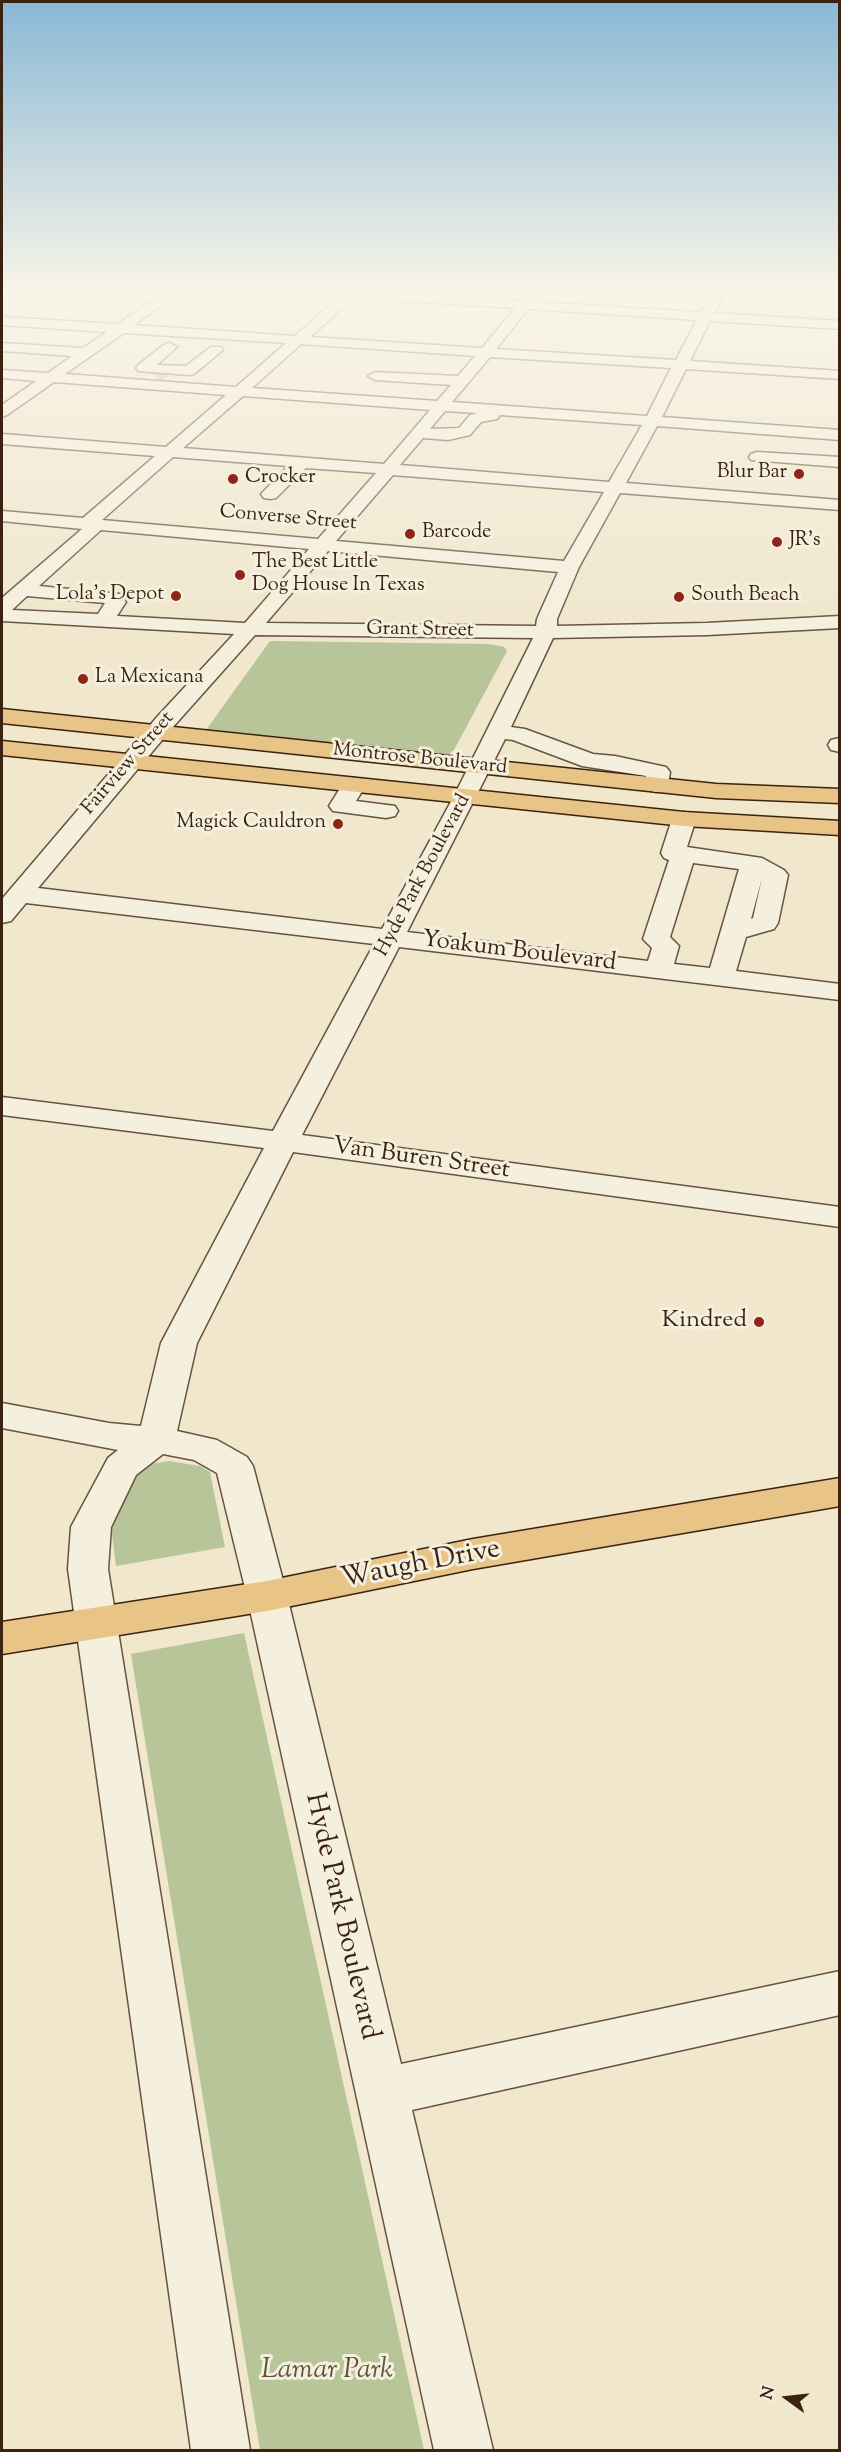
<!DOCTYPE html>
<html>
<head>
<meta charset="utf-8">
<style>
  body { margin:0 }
  #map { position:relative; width:841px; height:2452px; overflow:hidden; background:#f0e7cd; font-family:"Sorts Mill Goudy",serif }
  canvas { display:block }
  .frame { position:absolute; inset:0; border:3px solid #3b2211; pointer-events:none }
  .north { position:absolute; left:757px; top:2368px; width:60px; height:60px; -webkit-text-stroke:4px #f5efde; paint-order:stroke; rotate:285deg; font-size:16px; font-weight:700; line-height:24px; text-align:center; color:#3b2211 }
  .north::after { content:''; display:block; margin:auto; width:21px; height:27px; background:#3b2211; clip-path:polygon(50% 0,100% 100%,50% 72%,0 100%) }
</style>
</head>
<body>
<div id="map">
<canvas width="841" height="2452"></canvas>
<div class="frame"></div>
<div class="north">N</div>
</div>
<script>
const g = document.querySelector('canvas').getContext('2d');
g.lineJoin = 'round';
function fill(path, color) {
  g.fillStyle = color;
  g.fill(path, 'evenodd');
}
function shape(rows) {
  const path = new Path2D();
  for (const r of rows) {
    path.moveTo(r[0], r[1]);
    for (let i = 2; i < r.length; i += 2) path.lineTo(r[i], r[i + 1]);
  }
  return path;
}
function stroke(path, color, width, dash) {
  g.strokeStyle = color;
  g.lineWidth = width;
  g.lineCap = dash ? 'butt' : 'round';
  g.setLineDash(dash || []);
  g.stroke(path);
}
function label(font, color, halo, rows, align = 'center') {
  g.font = font + ' "Sorts Mill Goudy",serif';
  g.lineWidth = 6;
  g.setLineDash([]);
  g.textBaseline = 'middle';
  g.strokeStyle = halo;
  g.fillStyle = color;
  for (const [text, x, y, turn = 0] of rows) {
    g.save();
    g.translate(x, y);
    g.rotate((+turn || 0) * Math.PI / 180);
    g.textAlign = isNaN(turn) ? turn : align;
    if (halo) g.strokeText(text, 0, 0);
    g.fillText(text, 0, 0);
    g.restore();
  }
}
fill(shape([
  [270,641,489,644,504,647,507,651,454,750,446,756,206,730],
  [169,1461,200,1466,210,1472,225,1547,116,1566,111,1526,137,1469,149,1464],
  [244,1633,424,2450,260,2450,131,1654]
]), '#b8c599');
stroke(shape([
  [156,377,163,371]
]), '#ccc0a7', 14, [14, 8]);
const minor = shape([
  [172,287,186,287,134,325,295,336,339,297,239,291,233,287,348,290,351,287,365,287,362,291,521,301,533,287,546,287,535,302,701,312,717,287,729,287,714,313,840,321,840,329,710,321,690,361,840,371,840,379,686,369,662,417,840,430,840,440,657,426,626,483,840,500,840,510,620,493,579,567,557,619,557,626,707,623,840,616,840,628,707,635,553,638,511,727,525,729,593,754,615,756,666,767,670,772,668,785,664,790,656,792,648,790,644,785,646,776,582,766,513,740,505,739,407,932,648,961,652,948,643,939,669,860,664,858,661,853,672,819,675,814,684,812,693,814,696,819,687,847,762,858,784,870,788,875,778,923,774,929,746,937,736,971,840,984,840,1000,399,947,302,1135,840,1207,840,1227,293,1152,197,1343,177,1431,217,1440,247,1457,253,1466,287,1596,401,2064,840,1971,840,2015,412,2110,493,2450,434,2450,247,1596,217,1473,194,1460,163,1454,136,1475,111,1527,108,1569,250,2450,191,2450,68,1569,71,1527,108,1458,118,1450,2,1428,2,1403,109,1423,141,1426,161,1343,264,1148,2,1115,2,1097,273,1131,374,944,26,903,11,921,2,923,2,899,157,717,234,634,2,621,2,598,82,529,2,521,2,511,83,518,155,456,2,444,2,434,166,447,226,395,54,382,7,415,2,417,2,405,36,381,2,378,2,370,48,373,72,356,2,351,2,343,83,348,107,332,2,325,2,317,118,324,172,287],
  [354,298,515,308,482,348,310,337,354,298],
  [528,309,697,320,676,360,496,349,528,309],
  [124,333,286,343,236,387,65,374,124,333],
  [301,344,475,356,458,376,375,372,368,376,375,380,451,385,437,401,252,388,301,344],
  [490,357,671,368,647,416,452,402,490,357],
  [243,396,430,410,384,464,183,448,243,396],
  [445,411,477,413,470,415,459,428,430,429,445,411],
  [500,415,642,425,609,482,400,465,423,438,448,440,470,435,481,422,497,419,500,415],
  [173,457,288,466,261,494,264,498,270,499,276,498,306,468,376,473,318,539,102,520,173,457],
  [393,475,604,492,564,561,336,541,393,475],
  [101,530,309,549,245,623,117,616,126,602,120,594,39,586,101,530],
  [328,551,558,572,537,619,536,626,266,623,328,551],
  [27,596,105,603,98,614,12,610,27,596],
  [255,635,533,638,454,796,382,929,38,888,173,727,255,635],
  [693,863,739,869,710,968,674,964,679,946,670,937,693,863],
  [762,878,753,918,751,919,762,878],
  [170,343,177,347,157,365,186,366,211,347,221,347,223,350,194,374,189,375,138,371,136,368,138,365,165,344,170,343],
  [757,452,840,457,840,467,751,460,749,457,751,454,757,452],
  [839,738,840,752,831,750,828,745,831,740,839,738],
  [354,778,362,780,366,785,356,801,395,806,398,811,395,816,386,818,333,811,329,806,342,785,346,780,354,778]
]);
const major = shape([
  [2,709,716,784,840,789,840,803,716,798,2,723,2,709],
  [2,741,684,812,840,821,840,835,684,826,2,755,2,741],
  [840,1478,840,1506,473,1569,267,1611,2,1654,2,1622,267,1581,473,1539,840,1478]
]);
stroke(minor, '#685340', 3);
stroke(major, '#3b2211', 3);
fill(minor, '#f5efde');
fill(major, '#e8c486');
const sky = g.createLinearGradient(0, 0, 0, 630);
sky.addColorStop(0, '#89b8d5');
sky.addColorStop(0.46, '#f8f4e8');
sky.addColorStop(1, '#f8f4e800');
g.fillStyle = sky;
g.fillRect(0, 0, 841, 630);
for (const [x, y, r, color] of [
  [799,474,6,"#8f2418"],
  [233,479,6,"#8f2418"],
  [410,534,6,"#8f2418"],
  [777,542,6,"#8f2418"],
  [240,575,6,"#8f2418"],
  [176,596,6,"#8f2418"],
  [679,597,6,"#8f2418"],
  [83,679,6,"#8f2418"],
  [338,824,6,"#8f2418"],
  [759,1322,6,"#8f2418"]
]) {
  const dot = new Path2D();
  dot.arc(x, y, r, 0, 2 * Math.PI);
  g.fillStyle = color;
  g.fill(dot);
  stroke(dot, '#f5efde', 2);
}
label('20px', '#3b2211', '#f5efde', [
  ["Blur Bar",787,474,"right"],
  ["Crocker",245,479],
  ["Barcode",422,534],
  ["JR's",789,542],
  ["The Best Little",252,564],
  ["Dog House In Texas",252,587],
  ["Lola's Depot",164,596,"right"],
  ["South Beach",691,597],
  ["La Mexicana",95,679],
  ["Magick Cauldron",326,824,"right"]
], 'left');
label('20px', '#3b2211', '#f5efde', [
  ["Converse Street",288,519,5],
  ["Grant Street",420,631,1],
  ["Montrose Boulevard",420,760,6],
  ["Fairview Street",129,764,-49],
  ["Hyde Park Boulevard",424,876,-62]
]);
label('24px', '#3b2211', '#f5efde', [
  ["Yoakum Boulevard",519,953,7],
  ["Van Buren Street",421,1160,8]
]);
label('24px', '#3b2211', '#f5efde', [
  ["Kindred",747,1322]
], 'right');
label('28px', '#3b2211', '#f5efde', [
  ["Waugh Drive",421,1566,-11],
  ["Hyde Park Boulevard",340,1917,77]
]);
label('italic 28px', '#60533a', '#f5efde', [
  ["Lamar Park",327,2372]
]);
</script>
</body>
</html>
